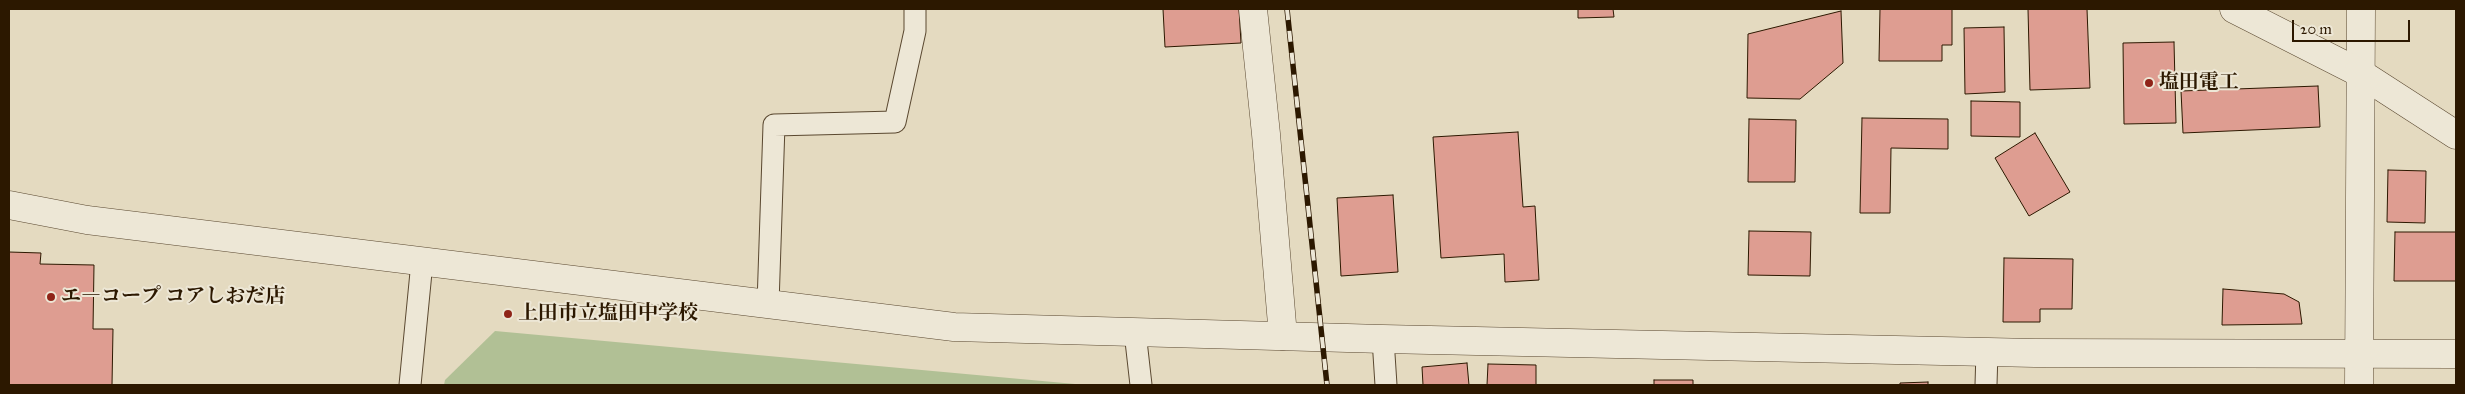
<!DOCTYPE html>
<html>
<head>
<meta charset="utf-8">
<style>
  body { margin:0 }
  #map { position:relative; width:2465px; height:394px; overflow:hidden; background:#e4dac0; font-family:"IM FELL Great Primer",serif }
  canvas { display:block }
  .frame { position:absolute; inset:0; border:10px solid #2c1800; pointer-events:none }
  .scale { position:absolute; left:2292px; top:20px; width:118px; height:22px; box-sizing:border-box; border:2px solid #2c1800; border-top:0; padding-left:6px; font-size:15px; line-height:18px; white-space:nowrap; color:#2c1800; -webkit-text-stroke:4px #ede7d6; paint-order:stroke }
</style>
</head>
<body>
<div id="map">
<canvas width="2465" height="394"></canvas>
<div class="frame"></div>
<div class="scale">20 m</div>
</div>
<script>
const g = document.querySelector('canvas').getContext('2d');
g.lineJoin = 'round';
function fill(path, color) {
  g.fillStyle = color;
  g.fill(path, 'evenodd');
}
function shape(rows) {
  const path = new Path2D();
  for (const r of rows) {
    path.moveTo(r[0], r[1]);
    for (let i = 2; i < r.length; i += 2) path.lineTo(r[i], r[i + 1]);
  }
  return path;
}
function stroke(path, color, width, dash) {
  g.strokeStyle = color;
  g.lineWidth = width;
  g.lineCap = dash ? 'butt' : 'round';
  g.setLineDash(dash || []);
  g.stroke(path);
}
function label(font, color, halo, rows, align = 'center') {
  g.font = font + ' "IM FELL Great Primer","Noto Serif JP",serif';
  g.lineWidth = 4;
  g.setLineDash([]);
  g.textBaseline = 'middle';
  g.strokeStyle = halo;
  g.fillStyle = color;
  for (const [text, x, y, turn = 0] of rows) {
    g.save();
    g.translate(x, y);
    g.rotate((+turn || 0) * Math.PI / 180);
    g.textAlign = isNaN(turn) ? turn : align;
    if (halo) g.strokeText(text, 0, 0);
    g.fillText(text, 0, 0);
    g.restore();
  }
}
fill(shape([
  [495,331,1086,385,444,385,445,380]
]), '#b1c095');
const building = shape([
  [1163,9,1239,9,1241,43,1165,47,1163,9],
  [1578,9,1613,9,1614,17,1578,18,1578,9],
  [1880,9,1952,9,1952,45,1942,45,1942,61,1879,61,1880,9],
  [2028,9,2087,9,2090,88,2030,90,2028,9],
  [1841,11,1843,63,1800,99,1747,98,1748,34,1841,11],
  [2004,27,2005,92,1965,94,1964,28,2004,27],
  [2174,42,2176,123,2124,124,2123,43,2174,42],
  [2318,86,2320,127,2183,133,2181,91,2318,86],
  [1971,101,2020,102,2020,137,1971,136,1971,101],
  [1862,118,1948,119,1948,149,1891,148,1890,213,1860,213,1862,118],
  [1749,119,1796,120,1795,182,1748,182,1749,119],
  [1518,132,1523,207,1535,206,1539,280,1505,282,1504,254,1441,258,1433,137,1518,132],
  [2035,133,2070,192,2029,216,1995,158,2035,133],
  [2388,170,2426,171,2425,223,2387,222,2388,170],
  [1393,195,1398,272,1341,276,1337,198,1393,195],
  [1749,231,1811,232,1810,276,1748,275,1749,231],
  [2395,232,2456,232,2456,281,2394,281,2395,232],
  [9,252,41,253,40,264,94,265,93,329,113,329,112,385,9,385,9,252],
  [2004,258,2073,259,2072,309,2040,309,2040,322,2003,322,2004,258],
  [2223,289,2284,294,2299,302,2302,324,2222,325,2223,289],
  [1467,363,1469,385,1423,385,1422,367,1467,363],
  [1488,364,1536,365,1536,385,1487,385,1488,364],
  [1654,380,1693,380,1693,385,1654,385,1654,380],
  [1928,382,1928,385,1900,385,1900,383,1928,382]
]);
fill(building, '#de9d91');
stroke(building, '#2c1800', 1);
const service = shape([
  [768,304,774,125,895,122,915,31,915,9],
  [1135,332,1141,385],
  [1383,339,1386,385],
  [410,385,422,262],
  [1986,385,1987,351]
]);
const minor = shape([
  [1253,9,1266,134,1283,336],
  [2359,385,2361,9]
]);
const tertiary = shape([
  [2234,9,2360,73,2456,135],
  [9,205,87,220,954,327,1383,339,2035,353,2456,354]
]);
stroke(service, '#5a4830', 23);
stroke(minor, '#5a4830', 29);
stroke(tertiary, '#5a4830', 29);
stroke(service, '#ede7d6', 21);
stroke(minor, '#ede7d6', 28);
stroke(tertiary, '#ede7d6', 28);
const rail = shape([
  [1287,9,1327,385]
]);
stroke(rail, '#2c1800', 5.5);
stroke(rail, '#ede7d6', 4, [11]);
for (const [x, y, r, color] of [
  [2149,83,5,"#8f2418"],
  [51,297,5,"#8f2418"],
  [508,314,5,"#8f2418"]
]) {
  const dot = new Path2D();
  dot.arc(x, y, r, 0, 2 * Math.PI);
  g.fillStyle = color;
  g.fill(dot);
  stroke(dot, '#ede7d6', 2);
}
label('bold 20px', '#2c1800', '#ede7d6', [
  ["塩田電工",2159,83],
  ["エ―コープ コアしおだ店",61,297],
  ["上田市立塩田中学校",518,314]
], 'left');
</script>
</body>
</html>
